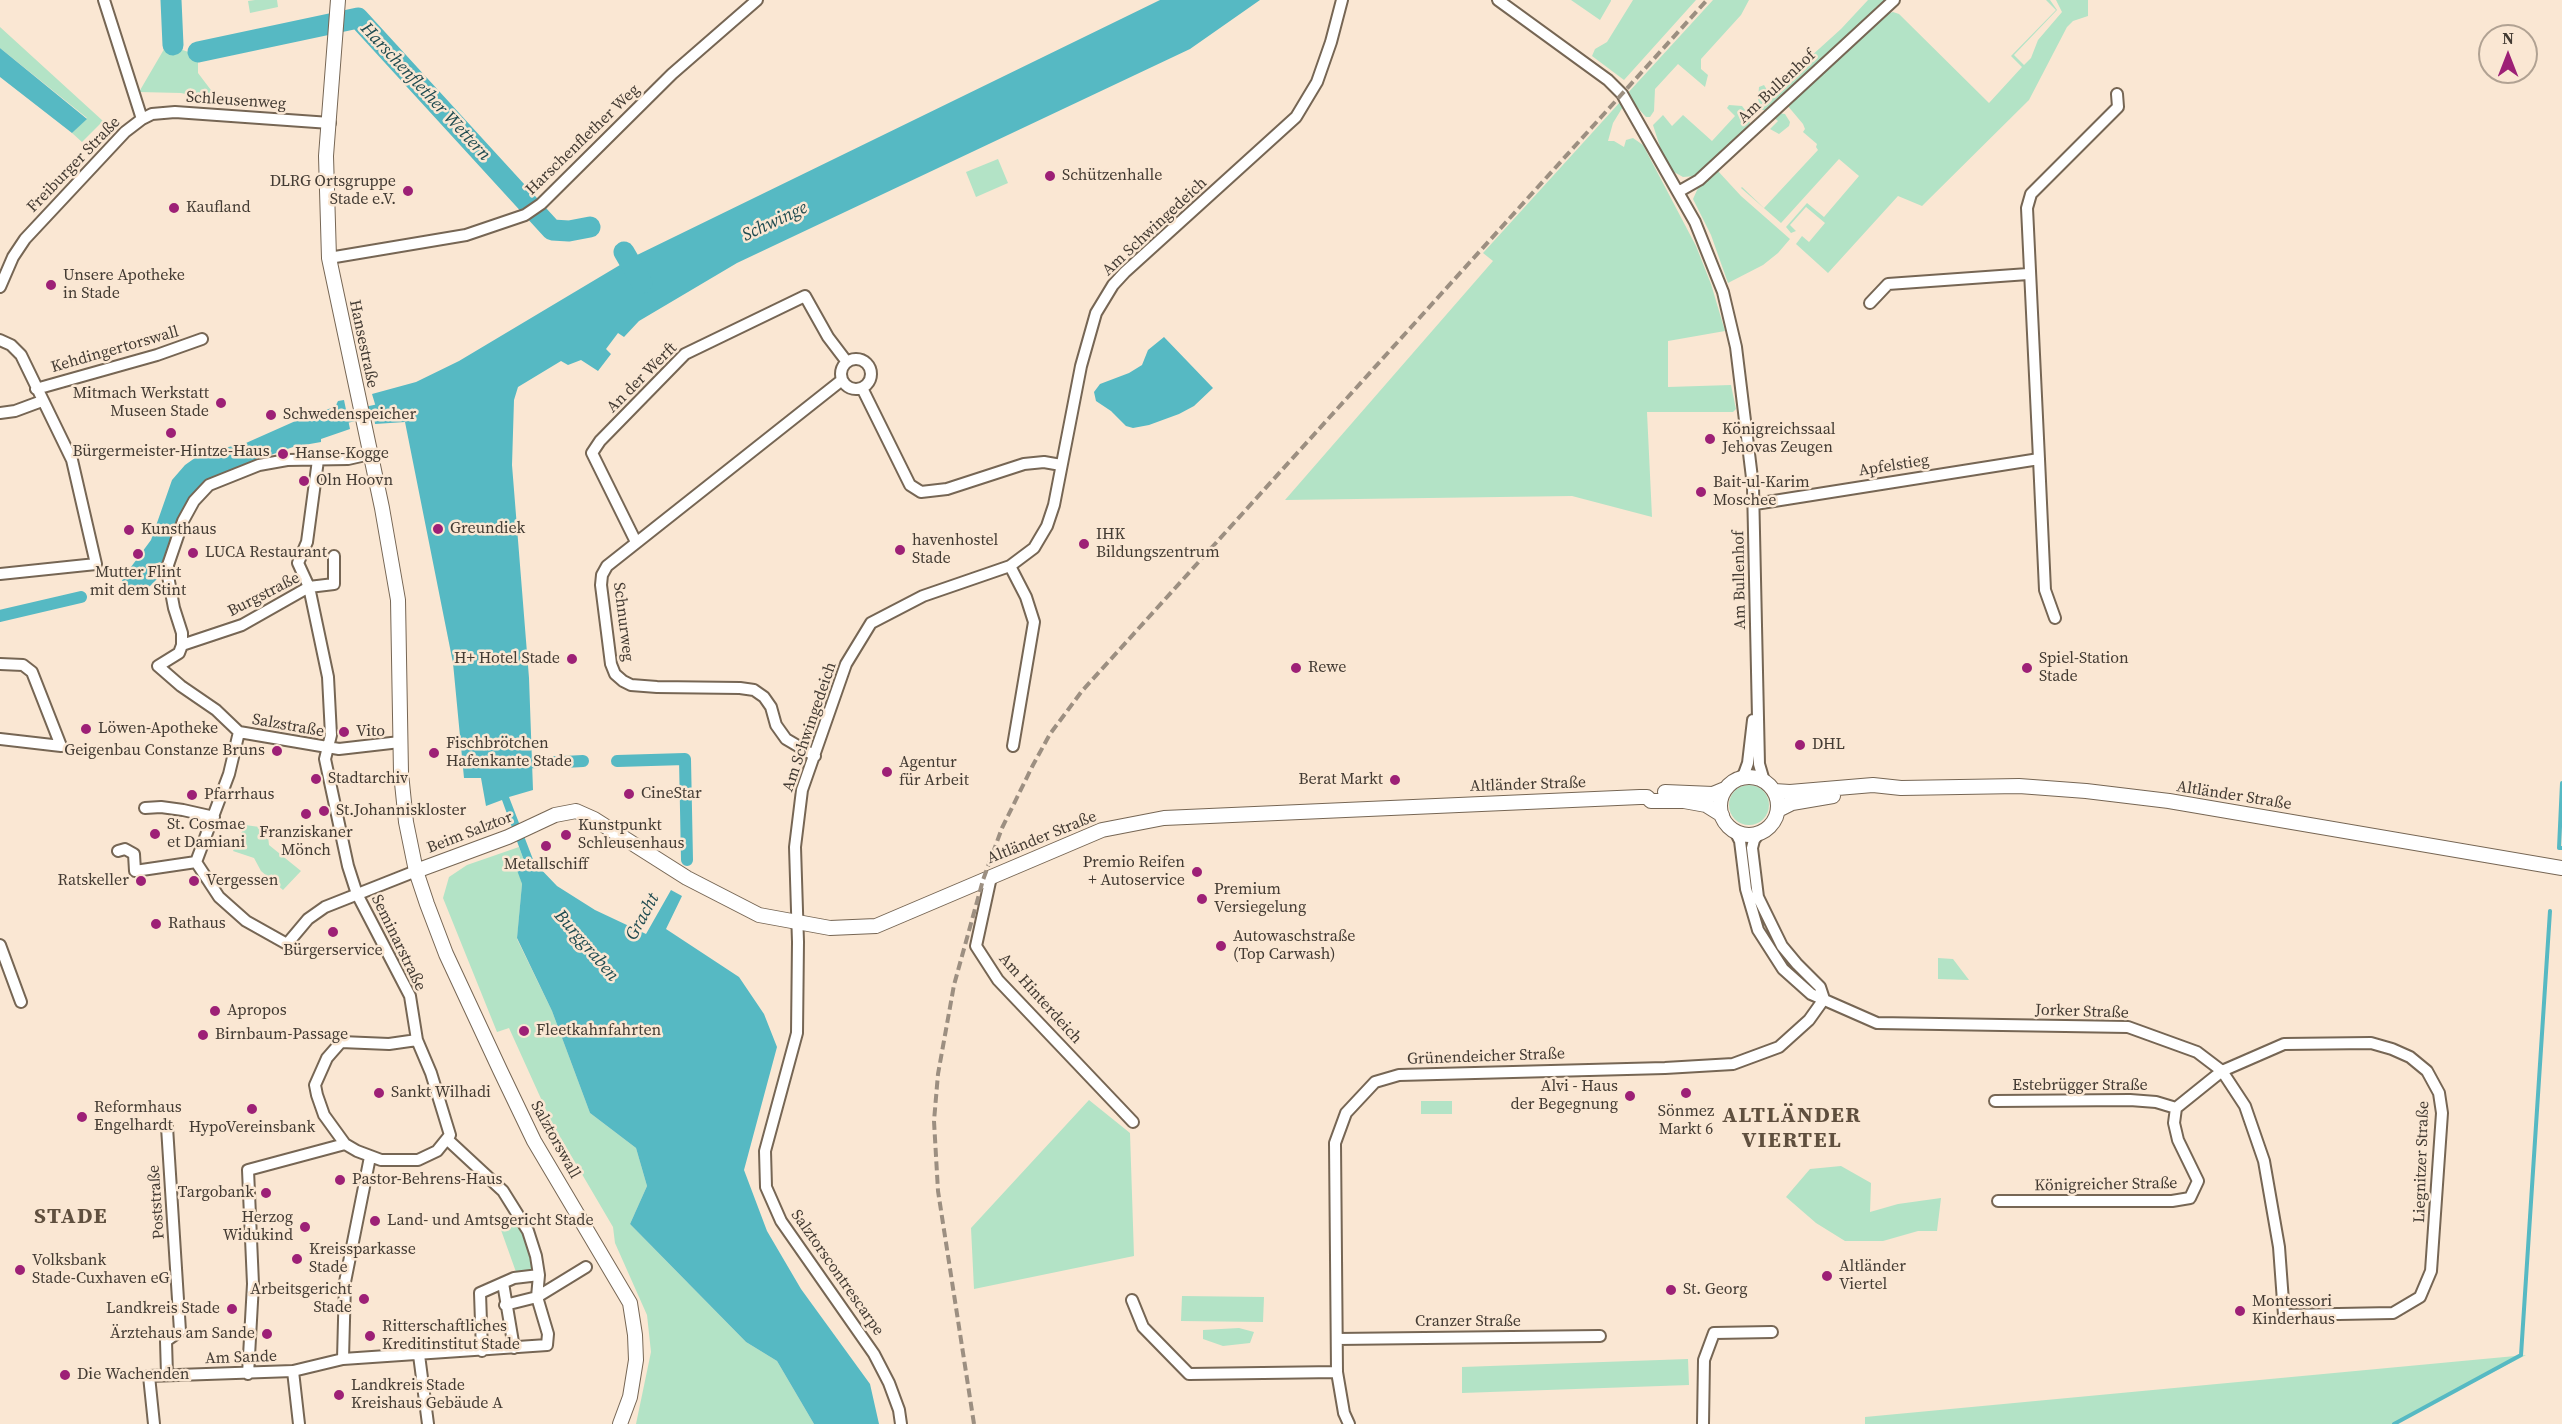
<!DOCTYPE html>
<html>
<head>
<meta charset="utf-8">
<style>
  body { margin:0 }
  #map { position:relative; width:2562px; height:1424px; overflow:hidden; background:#fae7d3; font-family:"Source Serif 4",serif }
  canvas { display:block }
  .north { position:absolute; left:2478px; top:24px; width:60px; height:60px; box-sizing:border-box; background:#fae7d3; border:2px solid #b1a293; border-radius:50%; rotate:0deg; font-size:16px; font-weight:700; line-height:24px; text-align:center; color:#433b33 }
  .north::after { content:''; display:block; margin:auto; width:21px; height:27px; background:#9d2076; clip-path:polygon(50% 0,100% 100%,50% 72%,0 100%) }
</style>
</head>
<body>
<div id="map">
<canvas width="2562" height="1424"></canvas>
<div class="north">N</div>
</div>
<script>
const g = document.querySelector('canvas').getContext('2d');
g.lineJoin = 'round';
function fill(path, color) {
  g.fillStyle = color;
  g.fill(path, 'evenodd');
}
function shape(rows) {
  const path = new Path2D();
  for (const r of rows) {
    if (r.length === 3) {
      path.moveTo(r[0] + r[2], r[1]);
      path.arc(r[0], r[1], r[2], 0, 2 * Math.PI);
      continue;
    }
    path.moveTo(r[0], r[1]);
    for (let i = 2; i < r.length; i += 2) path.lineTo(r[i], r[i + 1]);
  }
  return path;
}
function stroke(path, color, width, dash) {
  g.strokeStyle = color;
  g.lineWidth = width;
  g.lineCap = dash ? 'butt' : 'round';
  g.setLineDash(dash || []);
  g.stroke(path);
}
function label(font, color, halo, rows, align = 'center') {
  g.font = font + ' "Source Serif 4",serif';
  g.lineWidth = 5;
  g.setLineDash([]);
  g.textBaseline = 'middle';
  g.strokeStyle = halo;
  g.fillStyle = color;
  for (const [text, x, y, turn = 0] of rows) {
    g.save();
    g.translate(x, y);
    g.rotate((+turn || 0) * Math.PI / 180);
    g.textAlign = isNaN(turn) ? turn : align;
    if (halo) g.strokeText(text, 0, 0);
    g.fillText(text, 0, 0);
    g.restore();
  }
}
fill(shape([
  [255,0,277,0,278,7,250,13,248,1],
  [1571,0,1611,0,1611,1,1600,20],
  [1633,0,1696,0,1624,80,1592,56,1595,49,1607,42],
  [1713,0,1749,0,1741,15,1701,59,1701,69,1708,75,1705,87,1678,64,1655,89,1654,111,1650,117,1646,117,1626,95],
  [1868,0,1887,0,1768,110,1761,110,1758,99,1759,87,1764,85,1769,93,1789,81,1800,72,1799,67,1841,29],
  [2046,0,2050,0,2057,10,2014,55,2024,65,2031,58,2038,40,2062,12,2056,0,2088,0,2088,16,2073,21,2067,27,2029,100,1922,206,1898,196,1828,273,1796,244,1802,236,1809,242,1825,223,1806,207,1790,225,1796,231,1791,233,1786,227,1807,203,1824,217,1859,176,1839,159,1781,223,1741,188,1742,187,1764,208,1818,150,1816,147,1817,144,1803,132,1805,129,1803,124,1787,105,1887,14,1893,12,1899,14,1989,103,2022,67,2011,56,2056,10],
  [0,27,103,121,82,142,72,133,87,118,0,48],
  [170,39,170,46,198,55,198,73,220,102,181,93,139,92],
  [1621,101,1624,105,1613,123,1608,141,1614,141,1624,147,1626,140,1633,138,1643,145,1696,246,1711,284,1725,331,1668,341,1668,387,1731,385,1736,409,1733,412,1647,412,1652,517,1572,496,1285,500,1493,261,1483,253],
  [1729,105,1742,106,1749,115,1750,126,1695,176,1683,177,1674,172,1662,153,1653,125,1663,115,1672,126,1683,115,1712,141,1735,116,1727,108],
  [1778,113,1785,114,1790,122,1789,126,1779,134,1770,129,1778,121,1774,118],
  [998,159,1008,183,976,197,966,172],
  [1717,170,1741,196,1790,239,1778,253,1763,265,1728,283,1711,235,1693,199,1698,188],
  [1749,805,20],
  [245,825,267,828,269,845,301,871,283,890,261,871,254,858,233,851],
  [519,847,526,866,518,870,522,884,517,939,552,1011,590,1113,636,1148,647,1186,630,1224,746,1342,777,1361,814,1424,636,1424,651,1352,647,1315,615,1243,613,1227,552,1123,509,1028,497,1032,443,898,449,877,467,865],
  [1938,958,1953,959,1969,980,1938,979],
  [1089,1100,1130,1133,1134,1256,974,1289,971,1228],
  [1421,1101,1452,1101,1452,1114,1421,1114],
  [1841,1166,1871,1183,1870,1212,1898,1204,1941,1198,1937,1231,1918,1231,1883,1241,1845,1241,1816,1223,1786,1197,1810,1169],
  [516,1221,527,1239,533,1269,531,1271,516,1272,501,1230],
  [1182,1296,1264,1297,1263,1322,1181,1321],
  [1239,1328,1254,1332,1250,1343,1223,1346,1203,1339,1203,1330],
  [2526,1355,2393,1424,1865,1424,1865,1417],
  [1688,1359,1689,1385,1462,1393,1462,1367]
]), '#b3e3c6');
fill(shape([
  [1160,0,1260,0,1190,49,737,263,639,321,624,337,618,333,606,349,611,354,598,371,581,360,568,365,561,361,518,387,514,400,512,465,529,678,533,790,509,797,534,862,557,886,595,910,646,934,671,890,682,896,666,929,739,977,764,1014,777,1047,744,1170,767,1231,801,1289,870,1384,879,1424,814,1424,777,1361,746,1342,630,1224,647,1186,636,1148,590,1113,552,1011,517,938,522,884,517,870,526,866,502,800,486,806,481,778,464,778,453,663,405,422,375,424,374,415,378,414,372,394,416,382,459,361,635,256],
  [0,48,87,119,72,133,0,77],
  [1164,337,1213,388,1194,406,1179,414,1149,425,1133,428,1126,426,1111,411,1096,401,1094,392,1100,384,1129,373,1142,365,1148,350],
  [344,400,350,429,321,439,321,442,293,447,237,467,212,479,195,492,175,524,163,573,140,596,134,591,127,593,122,580,128,576,131,567,151,540,172,480,185,465,202,453,246,443,309,415,335,407,338,401]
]), '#56b9c3');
stroke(shape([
  [2562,783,2559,848,2562,848],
  [2394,1424,2521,1355,2550,911]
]), '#56b9c3', 4);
stroke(shape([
  [333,420,392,407],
  [0,616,81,597],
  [617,761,685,759,687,860],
  [545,762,554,762],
  [564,762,583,761],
  [515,763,538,762]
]), '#56b9c3', 12);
stroke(shape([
  [171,0,173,45],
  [198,52,358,18,552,230,569,231,590,227],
  [624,252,642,283]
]), '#56b9c3', 21);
const minor = shape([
  [104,0,142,119],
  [1498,0,1608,80,1622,94,1695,222,1723,292,1736,347,1753,486,1759,764,1764,781],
  [1678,192,1699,180,1894,0],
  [329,258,466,235,525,215,541,204,672,74,757,0],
  [0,287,13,257,25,239,125,132,142,119,152,114,175,112,330,123],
  [1870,303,1888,284,2028,274],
  [0,340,11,345,21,355,72,460,96,564,0,574],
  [856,374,15],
  [862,388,910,485,921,492,947,489,1024,464,1044,462,1061,465],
  [36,389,157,355,202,339],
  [0,413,15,411,42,401],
  [370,454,348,459,287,460,259,465,209,485,194,501,183,521,168,565,168,576,174,608,182,633,182,645,179,653,158,666,181,686,216,710,239,732,339,749,400,742],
  [2039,459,2045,590,2055,618],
  [318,460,307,542,298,563,309,587,328,677,331,735,325,759,348,866,357,894,410,996,417,1040,431,1073,450,1135,437,1151,418,1160,381,1160,357,1151,345,1144,324,1115,317,1095,315,1085,327,1058,341,1042,389,1044,417,1040],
  [1755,504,2039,459,2027,208,2031,194,2118,107,2117,94],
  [636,542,592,453,600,441,685,354,805,296,828,337,847,362],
  [1010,566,1026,597,1034,622,1013,746],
  [182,645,242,625,309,587,334,584,334,556],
  [0,664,23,665,32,672,61,746],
  [0,739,61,746],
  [815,756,786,739,776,725,771,707,764,697,754,690,740,688,657,687,631,685,623,681,615,674,611,664,601,585,602,575,607,566,842,380],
  [1740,778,1744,774,1748,763,1753,720],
  [145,808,161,807,183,810,214,817],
  [1735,831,1740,841,1746,889,1758,930,1783,969,1811,994,1877,1023,2128,1027,2197,1052,2222,1071,2245,1106,2264,1161,2279,1247,2284,1315,2393,1313,2420,1297,2431,1271,2442,1113,2439,1093,2427,1071,2410,1057,2392,1049,2371,1043,2284,1044,2222,1071,2176,1108,2156,1102,2130,1100,1995,1101],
  [1760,832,1754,840,1752,848,1758,897,1782,946,1797,964,1820,987,1824,999],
  [118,851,125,849,134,854,135,871,196,862],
  [196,862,219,897,246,921,287,944,308,919,325,907,416,871],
  [196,862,229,774,239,732],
  [991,877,976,946,998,980,1133,1122],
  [0,945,21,1002],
  [1998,1201,2172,1201,2190,1198,2198,1181,2178,1140,2174,1123,2176,1108],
  [503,1283,514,1348],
  [1132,1300,1143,1327,1189,1374,1337,1372],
  [505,1305,537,1297,586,1267],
  [1337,1339,1600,1336],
  [482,1351,480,1293,514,1278,539,1275],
  [419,1355,428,1424],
  [343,1359,345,1282,370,1157],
  [293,1371,343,1359,547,1345,548,1334,537,1297,539,1275,536,1256,528,1231,503,1191,448,1140],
  [248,1374,253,1284,248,1170,345,1144],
  [167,1375,166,1341,180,1331,167,1127],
  [154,1424,149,1376,293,1371,299,1424],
  [901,1424,899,1410,889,1383,874,1354,781,1221,766,1187,765,1151,797,1033,798,942,795,847,802,790,846,664,871,623,923,596,1010,566,1034,548,1047,526,1054,505,1081,366,1096,313,1113,285,1125,272,1296,117,1317,82,1331,42,1342,0],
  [1349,1424,1344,1413,1337,1372,1335,1143,1346,1113,1375,1082,1399,1075,1665,1068,1733,1064,1779,1047,1809,1020,1824,999],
  [1703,1424,1704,1360,1714,1333,1772,1332]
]);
const major = shape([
  [338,0,326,156,329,258,382,508,398,600,401,773,406,822,416,871,427,904,446,954,500,1070,534,1141,630,1303,635,1335,636,1360,630,1397,620,1424],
  [1749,806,29],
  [1774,791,1790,792,1873,785,1901,788,2019,786,2086,791,2169,801,2562,868],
  [1665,792,1713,794,1725,789],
  [1778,810,1792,803,1833,796],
  [416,871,508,837,555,815,576,811,594,819,687,878,759,915,830,928,876,926,1102,830,1164,818,1640,797,1647,797,1651,801,1684,801,1706,805,1722,815]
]);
stroke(minor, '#766654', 14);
stroke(major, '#766654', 16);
stroke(minor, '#fff', 10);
stroke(major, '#fff', 14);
stroke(shape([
  [974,1424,938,1191,934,1121,938,1074,954,985,983,880,1002,828,1033,765,1050,734,1082,691,1707,0]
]), '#9c8f81', 4, [9, 4.5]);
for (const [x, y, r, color] of [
  [1050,176,6,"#9d2076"],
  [408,191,6,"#9d2076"],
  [174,208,6,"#9d2076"],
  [51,285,6,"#9d2076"],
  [221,403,6,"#9d2076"],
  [271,415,6,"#9d2076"],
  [171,433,6,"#9d2076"],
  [1710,439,6,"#9d2076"],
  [283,454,6,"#9d2076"],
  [304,481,6,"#9d2076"],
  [1701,492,6,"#9d2076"],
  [438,529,6,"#9d2076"],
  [129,530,6,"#9d2076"],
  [1084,544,6,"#9d2076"],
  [900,550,6,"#9d2076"],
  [193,553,6,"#9d2076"],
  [138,554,6,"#9d2076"],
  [572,659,6,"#9d2076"],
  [1296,668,6,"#9d2076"],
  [2027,668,6,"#9d2076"],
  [86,729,6,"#9d2076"],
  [344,732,6,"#9d2076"],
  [1800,745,6,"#9d2076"],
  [277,751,6,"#9d2076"],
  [434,753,6,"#9d2076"],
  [887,772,6,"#9d2076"],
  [316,779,6,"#9d2076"],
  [1395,780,6,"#9d2076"],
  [629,794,6,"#9d2076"],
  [192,795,6,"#9d2076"],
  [324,811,6,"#9d2076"],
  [306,814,6,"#9d2076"],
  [155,834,6,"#9d2076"],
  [566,835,6,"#9d2076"],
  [546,846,6,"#9d2076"],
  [1197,872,6,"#9d2076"],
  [141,881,6,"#9d2076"],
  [194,881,6,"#9d2076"],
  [1202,899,6,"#9d2076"],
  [156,924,6,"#9d2076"],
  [333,932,6,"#9d2076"],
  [1221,946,6,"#9d2076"],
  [215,1011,6,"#9d2076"],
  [524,1031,6,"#9d2076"],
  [203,1035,6,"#9d2076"],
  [379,1093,6,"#9d2076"],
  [1686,1093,6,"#9d2076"],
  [1630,1096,6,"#9d2076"],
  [252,1109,6,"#9d2076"],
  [82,1117,6,"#9d2076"],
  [340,1180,6,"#9d2076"],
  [266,1193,6,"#9d2076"],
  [375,1221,6,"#9d2076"],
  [305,1227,6,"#9d2076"],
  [297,1259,6,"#9d2076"],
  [20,1270,6,"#9d2076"],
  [1827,1276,6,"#9d2076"],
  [1671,1290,6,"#9d2076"],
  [364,1299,6,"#9d2076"],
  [232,1309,6,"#9d2076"],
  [2240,1311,6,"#9d2076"],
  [267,1334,6,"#9d2076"],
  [370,1336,6,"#9d2076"],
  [65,1375,6,"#9d2076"],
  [339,1395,6,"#9d2076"]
]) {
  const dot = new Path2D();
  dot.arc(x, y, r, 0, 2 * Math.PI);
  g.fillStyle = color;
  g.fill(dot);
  stroke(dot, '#fae7d3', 2);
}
label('16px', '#433b33', '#fae7d3', [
  ["Am Bullenhof",1777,87,-43],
  ["Schleusenweg",236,101,4],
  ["Harschenflether Weg",583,140,-44],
  ["Freiburger Straße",74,165,-46],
  ["Am Schwingedeich",1155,227,-43],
  ["Hansestraße",363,344,78],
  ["Kehdingertorswall",115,350,-16],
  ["An der Werft",642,378,-45],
  ["Apfelstieg",1894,466,-9],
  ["Am Bullenhof",1740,580,-91],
  ["Burgstraße",264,595,-27],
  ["Schnurweg",623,622,83],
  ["Salzstraße",288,726,10],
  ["Am Schwingedeich",810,727,-71],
  ["Altländer Straße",1528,785,-2],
  ["Altländer Straße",2234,796,9],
  ["Beim Salztor",470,833,-21],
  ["Altländer Straße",1042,838,-22],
  ["Seminarstraße",398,943,64],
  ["Am Hinterdeich",1040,999,48],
  ["Jorker Straße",2082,1012,2],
  ["Grünendeicher Straße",1486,1057,-2],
  ["Estebrügger Straße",2080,1086],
  ["Salztorswall",555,1140,61],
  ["Liegnitzer Straße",2422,1162,-88],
  ["Königreicher Straße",2106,1185,-1],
  ["Poststraße",157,1202,-94],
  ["Salztorscontrescarpe",837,1273,55],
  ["Cranzer Straße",1468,1322],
  ["Am Sande",241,1358,-2]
]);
label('16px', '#433b33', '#fae7d3', [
  ["Schützenhalle",1062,176],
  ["DLRG Ortsgruppe",396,182,"right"],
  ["Stade e.V.",396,200,"right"],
  ["Kaufland",186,208],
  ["Unsere Apotheke",63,276],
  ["in Stade",63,294],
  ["Mitmach Werkstatt",209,394,"right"],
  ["Museen Stade",209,412,"right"],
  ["Schwedenspeicher",283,415],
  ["Königreichssaal",1722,430],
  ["Jehovas Zeugen",1722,448],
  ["Bürgermeister-Hintze-Haus",171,452,"center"],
  ["Hanse-Kogge",295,454],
  ["Oln Hoovn",316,481],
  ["Bait-ul-Karim",1713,483],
  ["Moschee",1713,501],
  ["Greundiek",450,529],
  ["Kunsthaus",141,530],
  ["IHK",1096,535],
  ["Bildungszentrum",1096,553],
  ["havenhostel",912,541],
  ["Stade",912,559],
  ["LUCA Restaurant",205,553],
  ["Mutter Flint",138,573,"center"],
  ["mit dem Stint",138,591,"center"],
  ["H+ Hotel Stade",560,659,"right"],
  ["Spiel-Station",2039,659],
  ["Stade",2039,677],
  ["Rewe",1308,668],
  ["Löwen-Apotheke",98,729],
  ["Vito",356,732],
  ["Fischbrötchen",446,744],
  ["Hafenkante Stade",446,762],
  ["DHL",1812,745],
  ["Geigenbau Constanze Bruns",265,751,"right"],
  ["Agentur",899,763],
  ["für Arbeit",899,781],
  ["Stadtarchiv",328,779],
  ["Berat Markt",1383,780,"right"],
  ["CineStar",641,794],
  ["Pfarrhaus",204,795],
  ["St.Johanniskloster",336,811],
  ["St. Cosmae",167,825],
  ["et Damiani",167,843],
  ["Kunstpunkt",578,826],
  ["Schleusenhaus",578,844],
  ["Franziskaner",306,833,"center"],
  ["Mönch",306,851,"center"],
  ["Premio Reifen",1185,863,"right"],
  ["+ Autoservice",1185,881,"right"],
  ["Metallschiff",546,865,"center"],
  ["Ratskeller",129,881,"right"],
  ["Vergessen",206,881],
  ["Premium",1214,890],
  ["Versiegelung",1214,908],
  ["Rathaus",168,924],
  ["Autowaschstraße",1233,937],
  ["(Top Carwash)",1233,955],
  ["Bürgerservice",333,951,"center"],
  ["Apropos",227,1011],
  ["Fleetkahnfahrten",536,1031],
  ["Birnbaum-Passage",215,1035],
  ["Alvi - Haus",1618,1087,"right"],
  ["der Begegnung",1618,1105,"right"],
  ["Sankt Wilhadi",391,1093],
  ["Reformhaus",94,1108],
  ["Engelhardt",94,1126],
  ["Sönmez",1686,1112,"center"],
  ["Markt 6",1686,1130,"center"],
  ["HypoVereinsbank",252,1128,"center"],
  ["Pastor-Behrens-Haus",352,1180],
  ["Targobank",254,1193,"right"],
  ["Herzog",293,1218,"right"],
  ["Widukind",293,1236,"right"],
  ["Land- und Amtsgericht Stade",387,1221],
  ["Kreissparkasse",309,1250],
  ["Stade",309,1268],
  ["Volksbank",32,1261],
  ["Stade-Cuxhaven eG",32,1279],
  ["Altländer",1839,1267],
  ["Viertel",1839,1285],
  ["Arbeitsgericht",352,1290,"right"],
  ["Stade",352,1308,"right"],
  ["St. Georg",1683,1290],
  ["Montessori",2252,1302],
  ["Kinderhaus",2252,1320],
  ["Landkreis Stade",220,1309,"right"],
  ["Ritterschaftliches",382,1327],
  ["Kreditinstitut Stade",382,1345],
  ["Ärztehaus am Sande",255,1334,"right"],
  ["Die Wachenden",77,1375],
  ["Landkreis Stade",351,1386],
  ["Kreishaus Gebäude A",351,1404]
], 'left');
label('italic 18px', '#1f4b50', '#fae7d3', [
  ["Harschenflether Wettern",425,92,47],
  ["Schwinge",775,222,-25],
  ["Gracht",643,917,-61],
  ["Burggraben",586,946,49]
]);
g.letterSpacing = '1.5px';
label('bold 22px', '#5f4f3e', '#fae7d3', [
  ["ALTLÄNDER",1792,1116],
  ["VIERTEL",1792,1141],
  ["STADE",71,1217]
]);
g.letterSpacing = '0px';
</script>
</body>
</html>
